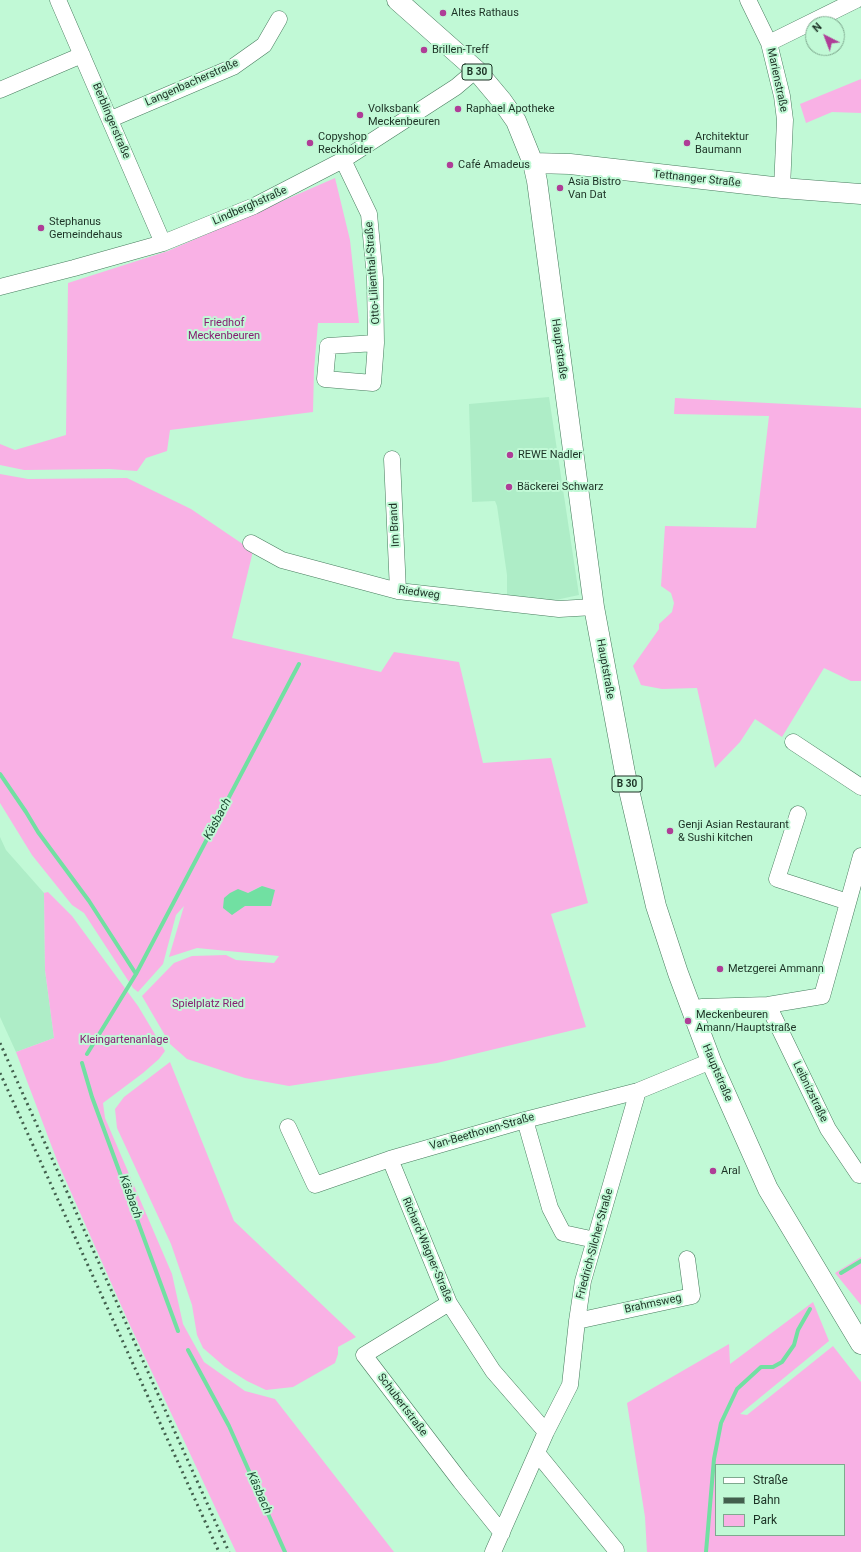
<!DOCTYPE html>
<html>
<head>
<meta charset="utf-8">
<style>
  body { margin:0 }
  #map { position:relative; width:861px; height:1552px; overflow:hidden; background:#c1f9d6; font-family:Roboto,sans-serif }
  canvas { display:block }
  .legend { position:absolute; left:715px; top:1464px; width:130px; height:72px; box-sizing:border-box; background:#c1f9d6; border:1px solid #7fa98f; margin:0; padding:5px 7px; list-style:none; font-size:12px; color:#1c3225 }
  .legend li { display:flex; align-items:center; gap:8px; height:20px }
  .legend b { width:20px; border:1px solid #7fa98f }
  .north { position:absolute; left:805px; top:16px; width:40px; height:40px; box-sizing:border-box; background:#c1f9d6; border:1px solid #7fa98f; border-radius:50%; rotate:318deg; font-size:11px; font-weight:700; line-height:16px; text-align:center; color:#1c3225 }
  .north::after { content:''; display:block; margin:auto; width:14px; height:18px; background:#af3d97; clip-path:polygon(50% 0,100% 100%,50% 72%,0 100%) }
</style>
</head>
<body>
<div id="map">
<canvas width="861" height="1552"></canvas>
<ul class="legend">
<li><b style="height:5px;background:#fff"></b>Straße</li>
<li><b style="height:5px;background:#425f4d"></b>Bahn</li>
<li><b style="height:11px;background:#f9b1e5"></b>Park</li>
</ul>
<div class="north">N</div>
</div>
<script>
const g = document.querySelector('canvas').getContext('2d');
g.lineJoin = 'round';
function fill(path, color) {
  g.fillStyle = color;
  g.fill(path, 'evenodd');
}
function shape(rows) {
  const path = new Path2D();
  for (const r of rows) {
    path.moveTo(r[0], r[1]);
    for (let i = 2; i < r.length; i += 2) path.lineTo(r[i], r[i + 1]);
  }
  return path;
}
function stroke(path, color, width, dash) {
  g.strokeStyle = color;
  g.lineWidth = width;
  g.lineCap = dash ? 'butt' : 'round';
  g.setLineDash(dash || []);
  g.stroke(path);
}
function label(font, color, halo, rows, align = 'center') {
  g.font = font + ' Roboto,sans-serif';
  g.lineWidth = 4;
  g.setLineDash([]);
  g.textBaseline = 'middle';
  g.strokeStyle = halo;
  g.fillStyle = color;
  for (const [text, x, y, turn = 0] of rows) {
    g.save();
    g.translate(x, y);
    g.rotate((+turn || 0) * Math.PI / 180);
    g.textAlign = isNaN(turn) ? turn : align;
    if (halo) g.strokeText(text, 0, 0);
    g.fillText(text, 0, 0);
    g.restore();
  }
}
fill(shape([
  [549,397,579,595,551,601,507,597,507,575,497,506,495,501,472,502,469,404],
  [0,837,6,850,44,893,45,970,54,1038,16,1052,0,1017]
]), '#aeedc7');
fill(shape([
  [861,79,861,113,832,112,806,123,800,104],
  [335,178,350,240,359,323,318,323,314,370,313,412,170,430,167,451,146,458,137,471,109,469,24,470,0,465,0,444,15,450,66,435,68,283,168,251],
  [675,398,861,408,861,681,851,681,824,668,782,737,755,719,740,742,715,768,697,688,662,689,641,685,633,666,659,629,659,624,672,612,674,603,671,593,661,586,665,526,756,528,769,416,674,414],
  [0,474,28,479,127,478,191,509,253,551,232,638,381,672,394,652,459,662,483,763,551,758,588,903,551,914,586,1027,437,1063,289,1086,245,1078,187,1059,170,1044,142,996,174,963,192,956,226,955,236,960,274,963,279,956,197,948,169,957,184,906,176,915,163,964,138,992,133,988,84,913,72,905,32,855,0,803],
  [262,886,271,906,245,906,248,893],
  [48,892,72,916,138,1006,165,1051,159,1059,143,1073,103,1103,105,1118,172,1274,183,1324,204,1362,245,1391,275,1399,394,1552,236,1552,128,1321,58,1163,16,1052,54,1038,45,970,44,893],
  [170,1062,234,1221,356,1337,338,1347,338,1354,335,1363,293,1387,266,1390,247,1381,225,1367,203,1348,197,1335,192,1305,171,1244,117,1128,115,1109,124,1097],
  [861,1257,861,1305,835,1273],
  [813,1302,829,1341,740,1414,747,1415,833,1346,861,1382,861,1552,647,1552,645,1517,627,1403,729,1344,730,1364],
  [716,1465,844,1465,844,1535,716,1535]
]), '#f9b1e5');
fill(shape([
  [262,886,275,890,271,906,245,906,232,915,223,908,224,898,230,893,238,889,248,893]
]), '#71e0a2');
stroke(shape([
  [0,774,26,812,38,832,89,901,136,974],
  [87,1054,136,974,299,664],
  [82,1063,92,1097,178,1331],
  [841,1273,861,1261],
  [188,1350,229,1426,285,1552],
  [706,1552,714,1459,721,1423,737,1389,761,1367,773,1367,782,1362,794,1345,798,1330,810,1309]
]), '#71e0a2', 4);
const minor = shape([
  [58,0,163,243],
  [748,0,769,43,782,96,785,120,782,188],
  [769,43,856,0],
  [0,90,82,55],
  [111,119,233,67,264,45,279,19],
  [343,160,369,214,375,278,376,343,373,383,325,379,328,346,376,343],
  [0,287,74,268,163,243,254,206,343,160,456,87,476,70],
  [392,459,398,591],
  [251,543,282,560,398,591,559,609,594,607],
  [793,742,861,787],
  [798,814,777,879,848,902],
  [768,1005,828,1129,859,1175],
  [692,1010,702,1007,768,1005,822,996,861,856],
  [525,1120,550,1208,563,1233,595,1240],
  [288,1127,315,1185,390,1159,525,1120,638,1091,711,1061],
  [390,1159,449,1303,493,1371,546,1432],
  [449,1303,364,1355,461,1482,502,1533],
  [577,1321,692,1296,687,1259],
  [537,1453,616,1550],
  [493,1552,546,1432,570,1385,577,1321,583,1281,638,1091]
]);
const major = shape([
  [397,0,476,70,502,101,516,121,533,163,537,181,594,607,625,773,656,906,678,973,711,1061,768,1189,861,1344],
  [533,163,570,164,782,188,861,194]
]);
stroke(minor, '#487c5e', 17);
stroke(major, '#487c5e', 21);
stroke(minor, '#fff', 16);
stroke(major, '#fff', 20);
stroke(shape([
  [0,1043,229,1552],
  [0,1073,219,1552]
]), '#425f4d', 3, [2, 4]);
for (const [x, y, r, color] of [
  [443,13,4,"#af3d97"],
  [424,50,4,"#af3d97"],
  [458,109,4,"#af3d97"],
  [360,115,4,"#af3d97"],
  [310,143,4,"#af3d97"],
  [687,143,4,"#af3d97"],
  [450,165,4,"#af3d97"],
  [560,188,4,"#af3d97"],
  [41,228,4,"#af3d97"],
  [510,455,4,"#af3d97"],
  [509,487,4,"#af3d97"],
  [670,831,4,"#af3d97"],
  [720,969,4,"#af3d97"],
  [688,1021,4,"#af3d97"],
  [713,1171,4,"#af3d97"]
]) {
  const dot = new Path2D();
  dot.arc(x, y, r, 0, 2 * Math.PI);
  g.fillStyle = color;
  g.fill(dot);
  stroke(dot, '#c1f9d6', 1.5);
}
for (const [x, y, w] of [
  [477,72,30],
  [627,784,30]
]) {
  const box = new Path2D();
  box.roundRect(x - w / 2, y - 8, w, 16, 3);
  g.fillStyle = '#c1f9d6';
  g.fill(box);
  stroke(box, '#1c3225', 1);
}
label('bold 10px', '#1c3225', null, [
  ["B 30",477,72],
  ["B 30",627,784]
]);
label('11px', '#1c3225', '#c1f9d6', [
  ["Altes Rathaus",451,13],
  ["Brillen-Treff",432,50],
  ["Volksbank",368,109],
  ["Meckenbeuren",368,122],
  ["Raphael Apotheke",466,109],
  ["Copyshop",318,137],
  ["Reckholder",318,150],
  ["Architektur",695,137],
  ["Baumann",695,150],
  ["Café Amadeus",458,165],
  ["Asia Bistro",568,182],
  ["Van Dat",568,195],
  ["Stephanus",49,222],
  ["Gemeindehaus",49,235],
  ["REWE Nadler",518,455],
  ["Bäckerei Schwarz",517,487],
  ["Genji Asian Restaurant",678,825],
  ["& Sushi kitchen",678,838],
  ["Metzgerei Ammann",728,969],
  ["Meckenbeuren",696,1015],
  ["Amann/Hauptstraße",696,1028],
  ["Aral",721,1171]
], 'left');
label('11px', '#1c3225', '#c1f9d6', [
  ["Marienstraße",777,80,78],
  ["Langenbacherstraße",192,83,-24],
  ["Berblingerstraße",111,121,67],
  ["Tettnanger Straße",697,179,6],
  ["Lindberghstraße",250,206,-24],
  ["Otto-Lilienthal-Straße",373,273,-94],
  ["Hauptstraße",559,349,82],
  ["Im Brand",395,525,-93],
  ["Riedweg",419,593,8],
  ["Hauptstraße",605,669,80],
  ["Hauptstraße",717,1073,67],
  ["Leibnizstraße",810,1092,64],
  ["Van-Beethoven-Straße",482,1132,-16],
  ["Friedrich-Silcher-Straße",595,1244,-75],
  ["Richard-Wagner-Straße",427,1250,67],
  ["Brahmsweg",653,1304,-12],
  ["Schubertstraße",402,1405,53]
]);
label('11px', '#861e72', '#c1f9d6', [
  ["Friedhof",224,323],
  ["Meckenbeuren",224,336],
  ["Spielplatz Ried",208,1004],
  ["Kleingartenanlage",124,1040]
]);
label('italic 12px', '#1f4c34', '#c1f9d6', [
  ["Käsbach",218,819,-62],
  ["Käsbach",130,1197,70],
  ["Käsbach",259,1493,66]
]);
</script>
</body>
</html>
